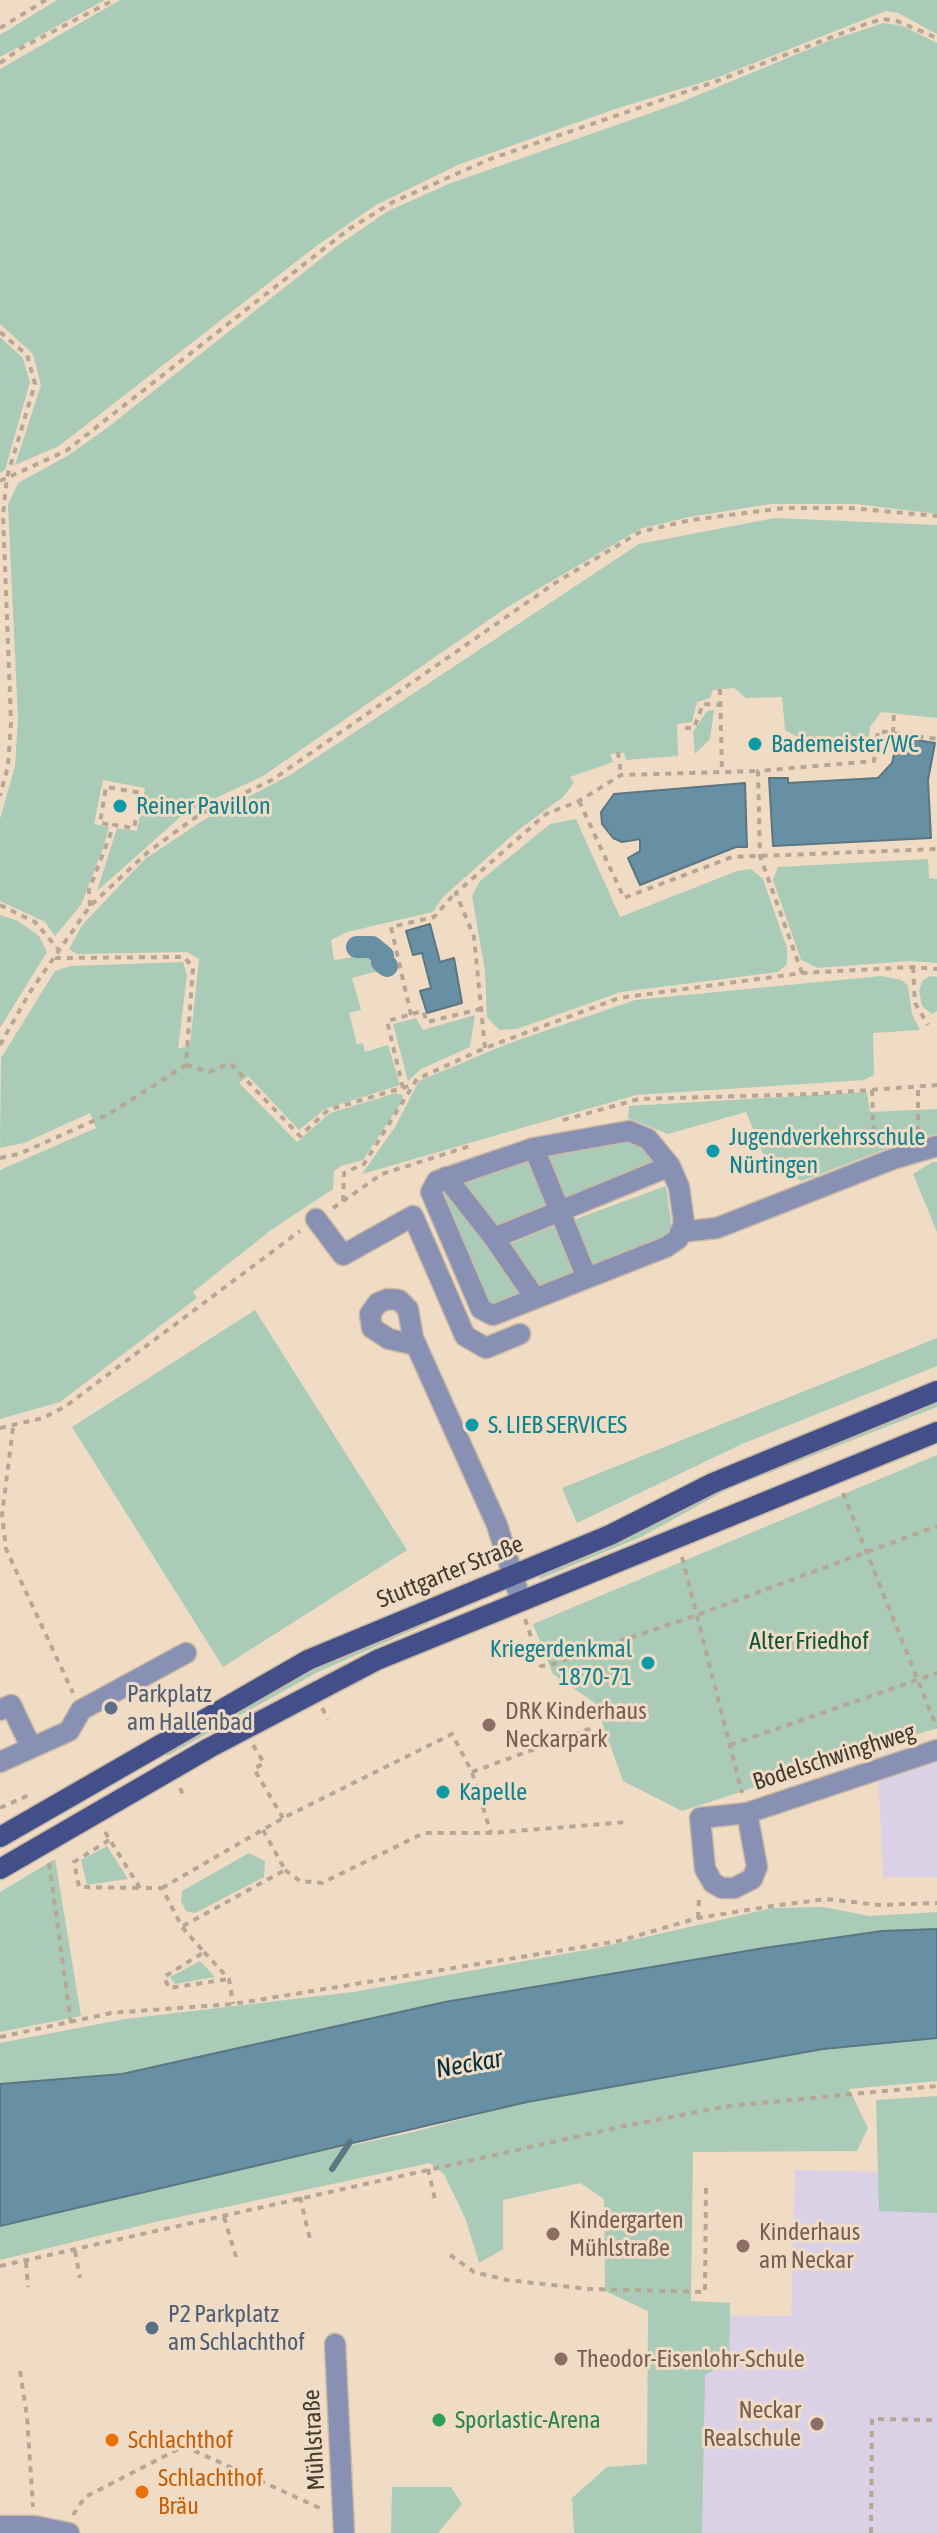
<!DOCTYPE html>
<html>
<head>
<meta charset="utf-8">
<style>
  body { margin:0 }
  canvas { display:block; background:#f0dcc4 }
</style>
</head>
<body>
<canvas width="937" height="2533"></canvas>
<script>
const g = document.querySelector('canvas').getContext('2d');
g.lineJoin = 'round';
function fill(path, color) {
  g.fillStyle = color;
  g.fill(path, 'evenodd');
}
function shape(rows) {
  const path = new Path2D();
  for (const r of rows) {
    path.moveTo(r[0], r[1]);
    for (let i = 2; i < r.length; i += 2) path.lineTo(r[i], r[i + 1]);
  }
  return path;
}
function stroke(path, color, width, dash) {
  g.strokeStyle = color;
  g.lineWidth = width;
  g.lineCap = dash ? 'butt' : 'round';
  g.setLineDash(dash || []);
  g.stroke(path);
}
function label(font, color, halo, rows, align = 'center') {
  g.font = font + ' "Asap Condensed",sans-serif';
  g.lineWidth = 6;
  g.setLineDash([]);
  g.textBaseline = 'middle';
  g.strokeStyle = halo;
  g.fillStyle = color;
  for (const [text, x, y, turn = 0] of rows) {
    g.save();
    g.translate(x, y);
    g.rotate((+turn || 0) * Math.PI / 180);
    g.textAlign = isNaN(turn) ? turn : align;
    if (halo) g.strokeText(text, 0, 0);
    g.fillText(text, 0, 0);
    g.restore();
  }
}
fill(shape([
  [937,1753,937,1877,883,1877,878,1773],
  [795,2170,937,2173,937,2533,697,2533,699,2315,791,2316]
]), '#dad1e6');
fill(shape([
  [57,0,105,0,0,57,0,35],
  [120,0,937,0,937,34,898,13,886,11,716,78,615,109,460,164,376,205,315,247,59,446,15,465,41,385,33,354,0,324,0,69],
  [884,23,903,26,937,43,937,514,856,504,771,504,689,517,640,529,506,608,263,776,186,812,97,891,117,828,137,831,145,788,103,780,94,824,109,827,103,848,81,905,55,936,45,922,0,901,0,819,15,766,18,719,8,505,18,483,69,455,107,428,337,246,388,211,451,183,679,103,831,40],
  [0,337,23,358,30,382,5,470,0,473],
  [775,518,937,525,937,718,881,712,870,727,868,752,825,752,785,730,782,697,746,698,734,688,713,690,710,698,697,702,692,722,677,724,678,756,626,760,624,753,610,754,613,762,570,777,574,783,563,797,517,831,443,897,433,912,347,932,331,940,334,960,369,955,378,971,352,978,361,1010,349,1013,357,1044,363,1043,365,1052,388,1045,400,1085,325,1109,299,1130,248,1076,239,1083,297,1142,330,1113,396,1093,403,1095,401,1103,363,1160,341,1166,334,1171,333,1189,271,1230,193,1292,197,1298,60,1402,0,1419,0,1170,96,1128,90,1113,24,1143,0,1148,1,1058,55,971,71,966,183,962,187,975,178,1049,190,1045,199,959,187,952,77,954,69,949,83,924,145,859,202,821,290,775,639,544],
  [714,710,710,739,695,754,693,732,707,711],
  [576,819,620,917,737,871,751,869,763,879,787,948,787,964,778,972,621,992,517,1029,499,1030,487,1017,485,971,472,896,480,881,550,824],
  [928,859,929,878,937,879,937,963,910,961,818,968,801,960,773,880,778,867],
  [0,915,18,921,39,936,47,952,0,1028],
  [881,976,902,980,908,986,912,1014,920,1030,873,1033,874,1075,864,1080,636,1095,362,1174,395,1127,419,1081,507,1044,635,1000],
  [930,976,937,977,937,1011,932,1014,922,1006,919,990,923,980],
  [475,1015,470,1047,421,1069,408,1081,393,1024,416,1018,423,1030],
  [867,1092,870,1112,937,1109,937,1134,909,1140,802,1181,768,1166,746,1112,668,1134,628,1118,629,1106],
  [624,1140,641,1145,653,1162,566,1197,549,1156],
  [530,1160,547,1207,495,1228,458,1181],
  [932,1162,937,1162,937,1232,913,1174],
  [666,1186,672,1229,669,1237,590,1269,573,1220],
  [448,1191,520,1296,490,1305,442,1194],
  [556,1225,574,1271,539,1289,506,1246],
  [255,1310,407,1550,223,1667,72,1427],
  [937,1338,937,1366,742,1444,577,1523,562,1488],
  [937,1403,937,1407,728,1489,643,1536,540,1579,538,1574,763,1469],
  [937,1455,937,1728,682,1811,623,1781,595,1703,553,1674,533,1624],
  [427,1619,429,1623,316,1673,167,1756,164,1752,306,1672],
  [107,1846,128,1879,87,1885,81,1860],
  [249,1853,265,1861,264,1877,195,1913,186,1911,181,1901,182,1891],
  [55,1859,81,2016,0,2032,0,1892],
  [823,1907,869,1916,937,1912,937,1929,882,1931,764,1948,445,2002,122,2074,0,2084,0,2043,125,2019,353,1992,597,1948,773,1908],
  [200,1961,215,1977,175,1984,170,1977],
  [937,2038,937,2081,849,2089,868,2128,857,2151,693,2152,691,2301,730,2303,729,2362,705,2375,702,2533,574,2533,572,2498,607,2467,647,2464,648,2311,605,2291,604,2199,580,2183,503,2200,503,2249,479,2263,466,2220,444,2174,430,2163,151,2223,0,2260,0,2227,142,2190,413,2132,527,2102,823,2049],
  [937,2096,937,2213,879,2211,876,2100],
  [392,2487,451,2487,462,2504,438,2533,391,2533]
]), '#aacbb8');
const water = shape([
  [898,737,935,743,928,780,931,838,773,846,769,778,788,778,788,783,878,778,892,763,898,737],
  [745,783,747,847,736,847,640,885,628,858,640,851,640,839,622,842,613,838,602,824,601,812,614,794,745,783],
  [430,924,440,962,454,958,462,1003,427,1013,420,991,431,988,422,953,413,955,406,931,430,924],
  [937,1929,937,2038,823,2049,527,2102,0,2226,0,2084,122,2074,445,2002,764,1948,882,1931,937,1929]
]);
fill(water, '#6790a4');
stroke(water, '#5c7682', 2);
stroke(shape([
  [332,2169,350,2142]
]), '#5c7682', 6);
stroke(shape([
  [357,947,372,947,383,956,382,962,387,966]
]), '#6790a4', 22);
const minor = shape([
  [629,1131,648,1139,670,1166,679,1187,684,1223,678,1239,666,1247,493,1315,481,1309,431,1192,437,1181,534,1148,629,1131],
  [534,1148,587,1278],
  [446,1177,494,1238,670,1166],
  [316,1219,343,1255,413,1216,465,1336,486,1348,520,1334],
  [680,1232,717,1228,893,1159,937,1146],
  [494,1238,535,1298],
  [416,1345,389,1339,372,1328,370,1314,378,1303,388,1299,399,1300,408,1309,413,1338,497,1525,521,1601],
  [0,1710,11,1705,31,1747],
  [0,1762,69,1731,81,1710,186,1653],
  [747,1813,757,1867,752,1879,734,1888,722,1888,713,1883,705,1869,700,1818,747,1813,937,1750],
  [335,2344,344,2533],
  [0,2526,34,2526,69,2533]
]);
const major = shape([
  [0,1837,308,1660,610,1535,713,1483,937,1391],
  [0,1869,209,1748,377,1660,937,1432]
]);
stroke(minor, '#cab9a4', 23);
stroke(major, '#cab9a4', 23);
stroke(shape([
  [0,28,46,0],
  [0,63,21,48,114,0],
  [0,332,27,355,35,384,7,477,3,515,11,722,8,766,0,796],
  [0,481,66,451,349,229,393,202,490,159,717,81,866,24,883,19,897,21,937,38],
  [720,689,722,772],
  [685,728,694,728,703,704,720,705],
  [893,733,894,712],
  [618,752,621,775],
  [579,801,624,898,732,857,937,849],
  [0,905,35,922,58,949],
  [90,906,89,890,114,825,134,828,141,793,106,787,100,823,114,825],
  [913,967,915,1003,928,1025],
  [802,973,760,856,758,771,874,761,878,731,937,739],
  [411,1015,391,927,434,917,455,893],
  [0,1045,30,992,90,906,148,852,200,814,272,780,555,583,640,532,691,520,785,508,850,508,937,516],
  [485,1048,474,937,456,893,546,814,579,801,621,775,758,771],
  [186,1065,209,1072,230,1063,300,1136,328,1110,412,1085],
  [403,1088,387,1021,423,1011,427,1022,480,1009],
  [872,1090,874,1148],
  [563,1120,639,1099,815,1094,937,1085],
  [918,1132,918,1087],
  [0,1158,19,1154,109,1114,186,1065,193,967,184,957,55,958],
  [343,1201,344,1173,364,1164,417,1079,485,1048,619,998,802,973,913,967,937,969],
  [333,1208,382,1174,473,1145],
  [0,1428,43,1418,66,1406,300,1231],
  [13,1428,2,1515,6,1549,73,1693],
  [843,1493,937,1728],
  [682,1557,742,1793],
  [525,1619,541,1666,550,1665,697,1615,937,1526],
  [322,1708,328,1719],
  [253,1745,264,1763,254,1769,283,1818],
  [730,1745,937,1673],
  [472,1772,592,1728],
  [180,1788,184,1797],
  [0,1808,29,1795],
  [105,1832,140,1888,162,1888,182,1927,204,1952,164,1977,169,1988,229,1979],
  [109,1840,74,1862,79,1887,140,1888],
  [49,1863,71,2023],
  [285,1870,300,1881,322,1883,424,1833,491,1833,628,1822],
  [162,1888,283,1818,452,1734,472,1772,491,1833],
  [698,1918,699,1897],
  [183,1926,285,1870,263,1830],
  [204,1952,229,1979,233,2004],
  [0,2037,111,2013,233,2004,619,1941,698,1918,772,1906,826,1899,879,1905,937,1903],
  [428,2169,436,2204],
  [300,2197,310,2239],
  [224,2217,236,2257],
  [75,2251,80,2278],
  [450,2255,474,2272,507,2280,589,2289,705,2292,706,2185],
  [26,2262,28,2287],
  [0,2266,624,2126,729,2106,937,2086],
  [20,2371,27,2416,33,2507],
  [73,2515,85,2497,184,2446,324,2510],
  [871,2533,872,2419,937,2420]
]), '#b6a693', 4, [6, 6]);
stroke(minor, '#8891b3', 20);
stroke(major, '#424f89', 20);
for (const [x, y, r, color] of [
  [755,744,8,"#0f9aa8"],
  [120,806,8,"#0f9aa8"],
  [713,1151,8,"#0f9aa8"],
  [472,1425,8,"#0f9aa8"],
  [648,1663,8,"#0f9aa8"],
  [111,1708,8,"#5c6f8a"],
  [489,1725,8,"#8d6e63"],
  [443,1792,8,"#0f9aa8"],
  [553,2234,8,"#8d6e63"],
  [743,2246,8,"#8d6e63"],
  [152,2328,8,"#5c6f8a"],
  [561,2359,8,"#8d6e63"],
  [439,2420,8,"#2e9e5b"],
  [817,2424,8,"#8d6e63"],
  [112,2440,8,"#e8710a"],
  [142,2492,8,"#e8710a"]
]) {
  const dot = new Path2D();
  dot.arc(x, y, r, 0, 2 * Math.PI);
  g.fillStyle = color;
  g.fill(dot);
  stroke(dot, '#f0dcc4', 3);
}
label('24px', '#0d838f', '#f0dcc4', [
  ["Bademeister/WC",771,744],
  ["Reiner Pavillon",136,806],
  ["Jugendverkehrsschule",729,1137],
  ["Nürtingen",729,1165],
  ["S. LIEB SERVICES",488,1425],
  ["Kriegerdenkmal",632,1649,"right"],
  ["1870-71",632,1677,"right"],
  ["Kapelle",459,1792]
], 'left');
label('24px', '#433b32', '#f0dcc4', [
  ["Stuttgarter Straße",450,1572,-22],
  ["Bodelschwinghweg",834,1757,-18],
  ["Mühlstraße",314,2440,-93]
]);
label('24px', '#0e5639', '#f0dcc4', [
  ["Alter Friedhof",809,1641]
]);
label('24px', '#4e5e75', '#f0dcc4', [
  ["Parkplatz",127,1694],
  ["am Hallenbad",127,1722],
  ["P2 Parkplatz",168,2314],
  ["am Schlachthof",168,2342]
], 'left');
label('24px', '#785e54', '#f0dcc4', [
  ["DRK Kinderhaus",505,1711],
  ["Neckarpark",505,1739],
  ["Kindergarten",569,2220],
  ["Mühlstraße",569,2248],
  ["Kinderhaus",759,2232],
  ["am Neckar",759,2260],
  ["Theodor-Eisenlohr-Schule",577,2359],
  ["Neckar",801,2410,"right"],
  ["Realschule",801,2438,"right"]
], 'left');
label('24px', '#27864d', '#f0dcc4', [
  ["Sporlastic-Arena",455,2420]
], 'left');
label('24px', '#c56008', '#f0dcc4', [
  ["Schlachthof",128,2440],
  ["Schlachthof",158,2478],
  ["Bräu",158,2506]
], 'left');
label('italic 26px', '#082f3e', '#f0dcc4', [
  ["Neckar",469,2064,-10]
]);
</script>
</body>
</html>
